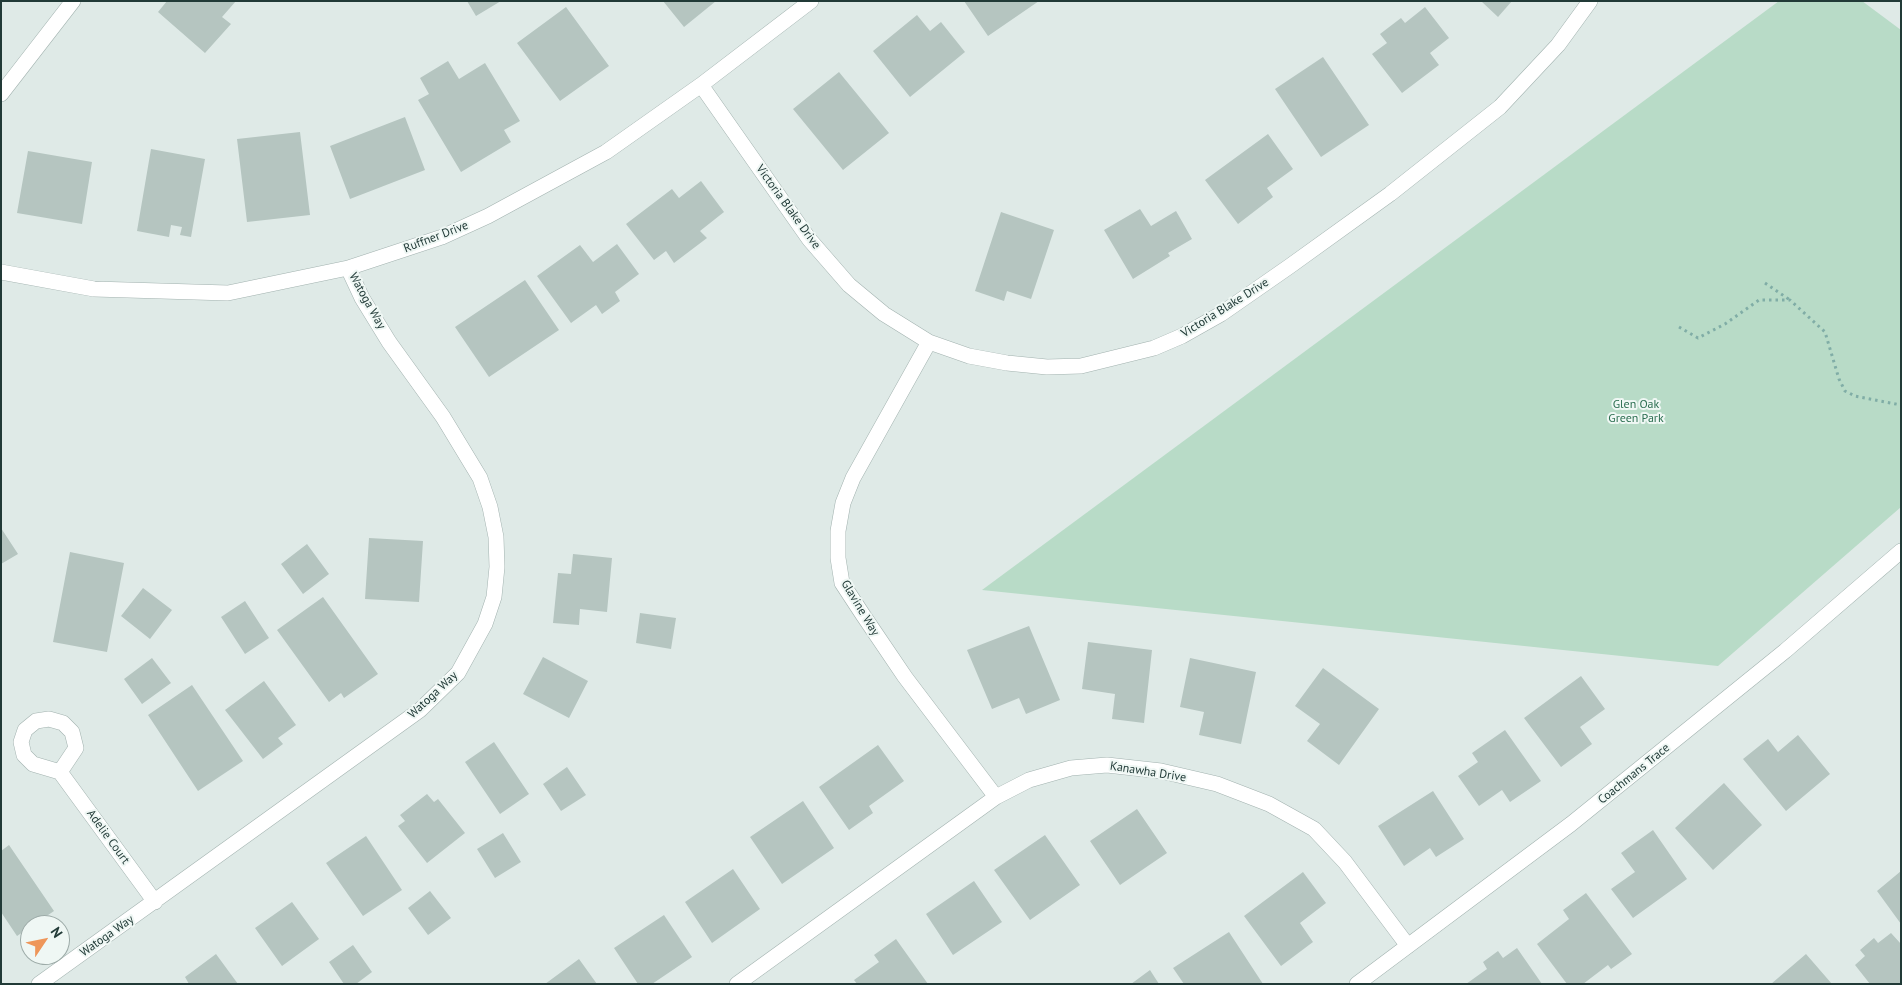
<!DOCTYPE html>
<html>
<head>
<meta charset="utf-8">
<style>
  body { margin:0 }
  #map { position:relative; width:1902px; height:985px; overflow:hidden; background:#dfeae7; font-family:"PT Sans",sans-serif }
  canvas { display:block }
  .frame { position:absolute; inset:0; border:2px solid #213a37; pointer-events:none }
  .north { position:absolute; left:20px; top:915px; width:50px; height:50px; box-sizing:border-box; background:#eff7f4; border:1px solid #9daba8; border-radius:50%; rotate:56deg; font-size:14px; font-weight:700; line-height:20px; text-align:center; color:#213a37 }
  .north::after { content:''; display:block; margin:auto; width:18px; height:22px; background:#ee965a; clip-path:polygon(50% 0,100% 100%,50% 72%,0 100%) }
</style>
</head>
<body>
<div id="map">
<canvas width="1902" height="985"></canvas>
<div class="frame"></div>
<div class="north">N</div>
</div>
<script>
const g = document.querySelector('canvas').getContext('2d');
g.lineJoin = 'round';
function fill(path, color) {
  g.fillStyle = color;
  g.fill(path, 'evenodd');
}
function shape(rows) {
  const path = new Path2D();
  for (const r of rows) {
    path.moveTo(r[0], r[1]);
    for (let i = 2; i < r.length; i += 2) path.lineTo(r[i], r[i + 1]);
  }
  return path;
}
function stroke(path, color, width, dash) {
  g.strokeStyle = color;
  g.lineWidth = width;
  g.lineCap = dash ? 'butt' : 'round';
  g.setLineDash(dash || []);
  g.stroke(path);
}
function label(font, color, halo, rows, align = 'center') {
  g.font = font + ' "PT Sans",sans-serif';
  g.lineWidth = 4;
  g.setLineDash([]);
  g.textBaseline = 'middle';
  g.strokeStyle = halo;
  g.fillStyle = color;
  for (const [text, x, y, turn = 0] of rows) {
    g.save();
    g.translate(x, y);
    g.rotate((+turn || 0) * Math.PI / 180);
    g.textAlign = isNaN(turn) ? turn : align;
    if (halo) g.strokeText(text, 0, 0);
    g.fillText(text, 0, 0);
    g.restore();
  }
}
fill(shape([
  [1779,1,1862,1,1901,30,1901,507,1718,666,982,590]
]), '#b8dbc7');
fill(shape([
  [167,1,236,1,222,17,231,24,205,53,158,12],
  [467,1,501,1,476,16],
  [663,1,716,1,684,27],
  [964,1,1039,1,988,36],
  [1481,1,1512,1,1498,17],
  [566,7,609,66,560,101,517,43],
  [1425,7,1449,38,1430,53,1439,65,1402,93,1372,54,1387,43,1380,34,1401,18,1405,23],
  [917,15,930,31,941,22,965,52,910,97,873,51],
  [1323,57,1369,125,1321,157,1275,89],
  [448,61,459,79,485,63,520,121,504,130,511,142,461,172,418,100,429,94,420,78],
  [839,72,889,133,843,170,793,109],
  [405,117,425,170,350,199,330,146],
  [300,132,310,215,247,222,237,139],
  [1268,134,1293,169,1267,188,1273,197,1238,224,1205,180],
  [151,149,205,159,191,237,180,235,182,227,171,225,169,237,137,231],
  [28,151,92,162,82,224,17,213],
  [701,181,724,212,700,231,707,238,674,263,666,251,654,260,626,224,672,189,679,198],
  [1140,209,1151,226,1176,211,1192,239,1168,253,1170,256,1133,279,1104,230],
  [1001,212,1054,230,1031,299,1007,291,1004,301,975,291],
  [617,244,639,274,615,292,620,301,602,314,596,305,571,323,537,276,580,245,593,262],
  [525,280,559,330,489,377,455,327],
  [1,528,18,554,1,564],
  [369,538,423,541,419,602,365,599],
  [307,544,329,574,303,594,281,564],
  [70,552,124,563,107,652,53,642],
  [573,554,612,558,607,612,580,609,579,625,553,623,558,573,571,574],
  [143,588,172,610,150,639,121,616],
  [323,597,378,674,344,698,341,693,329,702,277,630],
  [245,601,269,638,245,654,221,617],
  [640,613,676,618,671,649,636,643],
  [1029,626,1060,700,1026,714,1019,698,992,709,967,650],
  [1088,642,1152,650,1144,723,1112,719,1115,694,1082,689],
  [543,657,588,681,569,718,523,694],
  [152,658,171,683,142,704,124,679],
  [1190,658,1256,672,1241,744,1199,735,1204,712,1180,707],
  [1323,668,1379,709,1339,765,1307,741,1320,724,1295,706],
  [1581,676,1605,709,1580,727,1592,744,1561,767,1524,718],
  [264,681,296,725,278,738,283,744,263,759,225,710],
  [192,685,243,761,198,791,148,715],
  [1505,730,1541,781,1510,802,1502,790,1479,806,1458,776,1478,762,1472,753],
  [1798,735,1830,774,1786,811,1743,759,1768,739,1778,752],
  [494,742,529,794,500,814,465,762],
  [878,745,904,781,869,806,873,813,849,830,819,787],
  [567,767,586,795,561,811,543,784],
  [1724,783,1762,825,1713,870,1675,828],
  [1433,791,1464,839,1436,857,1430,848,1404,866,1378,826],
  [427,794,434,802,438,799,465,833,427,863,398,826,405,821,400,815],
  [803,801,834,848,782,884,750,837],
  [1137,809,1167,853,1120,885,1090,841],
  [1653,830,1687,879,1633,918,1611,889,1635,872,1621,853],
  [503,833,521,862,495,878,477,849],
  [1045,835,1080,885,1030,920,994,870],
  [366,836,402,890,363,916,326,863],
  [9,845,54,911,17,936,1,912,1,851],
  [733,869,760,909,712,943,685,902],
  [1901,871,1901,924,1877,891],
  [1303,872,1326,903,1300,923,1313,942,1281,966,1244,916],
  [974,881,1002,922,953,955,926,914],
  [430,891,451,918,428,935,408,908],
  [1586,893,1632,954,1611,969,1608,965,1583,984,1567,984,1537,944,1569,919,1563,910],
  [292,902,319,939,282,966,255,928],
  [664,915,692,957,652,984,638,984,614,948],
  [1229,932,1263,984,1184,984,1173,968],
  [1891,933,1901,944,1901,984,1870,984,1855,965,1865,956,1860,950,1874,938,1878,943],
  [896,939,928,984,857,984,854,980,879,962,874,955],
  [353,945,372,972,356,984,344,984,329,962],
  [1517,948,1542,984,1466,984,1487,969,1483,962,1498,951,1503,958],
  [216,954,238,984,189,984,185,977],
  [1806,954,1832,984,1771,984],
  [579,959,597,984,545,984],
  [1150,970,1159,984,1131,984]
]), '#b5c5c0');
const minor = shape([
  [701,85,809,239,849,285,884,314,929,342,969,356,1007,363,1047,367,1081,366,1154,348,1182,336,1221,314,1290,266,1390,194,1500,107,1558,45,1590,1],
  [1,94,73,1],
  [1,272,94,289,228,293,348,268,442,237,488,216,606,152,701,85,811,1],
  [929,342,853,478,843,503,838,531,838,558,842,583,863,615,905,677,996,797],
  [60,772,33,764,24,755,21,742,25,730,36,721,49,719,63,723,72,732,76,748,60,772,155,902],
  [39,984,420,710,458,673,485,624,494,597,497,567,496,537,490,507,480,478,443,417,389,342,362,298,348,268],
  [737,984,996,797,1029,780,1071,768,1107,765,1161,771,1217,784,1269,804,1314,829,1345,862,1408,946],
  [1357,984,1571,824,1785,651,1901,551]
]);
stroke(minor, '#a2b2af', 16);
stroke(shape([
  [1765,283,1790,300],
  [1679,327,1698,338,1725,324,1759,300,1790,300,1825,332,1839,379,1845,391,1855,396,1901,405]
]), '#80ada6', 3, [2.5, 4]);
stroke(minor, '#fff', 15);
label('12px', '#213a37', '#eff7f4', [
  ["Victoria Blake Drive",788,207,54],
  ["Ruffner Drive",436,237,-21],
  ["Watoga Way",367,301,61],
  ["Victoria Blake Drive",1225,308,-32],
  ["Glavine Way",860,608,59],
  ["Watoga Way",433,695,-43],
  ["Kanawha Drive",1148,772,9],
  ["Coachmans Trace",1634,774,-39],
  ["Adelie Court",108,837,54],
  ["Watoga Way",107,936,-35]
]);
label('12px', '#2c6f51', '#eff7f4', [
  ["Glen Oak",1636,405],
  ["Green Park",1636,419]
]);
</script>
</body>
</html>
